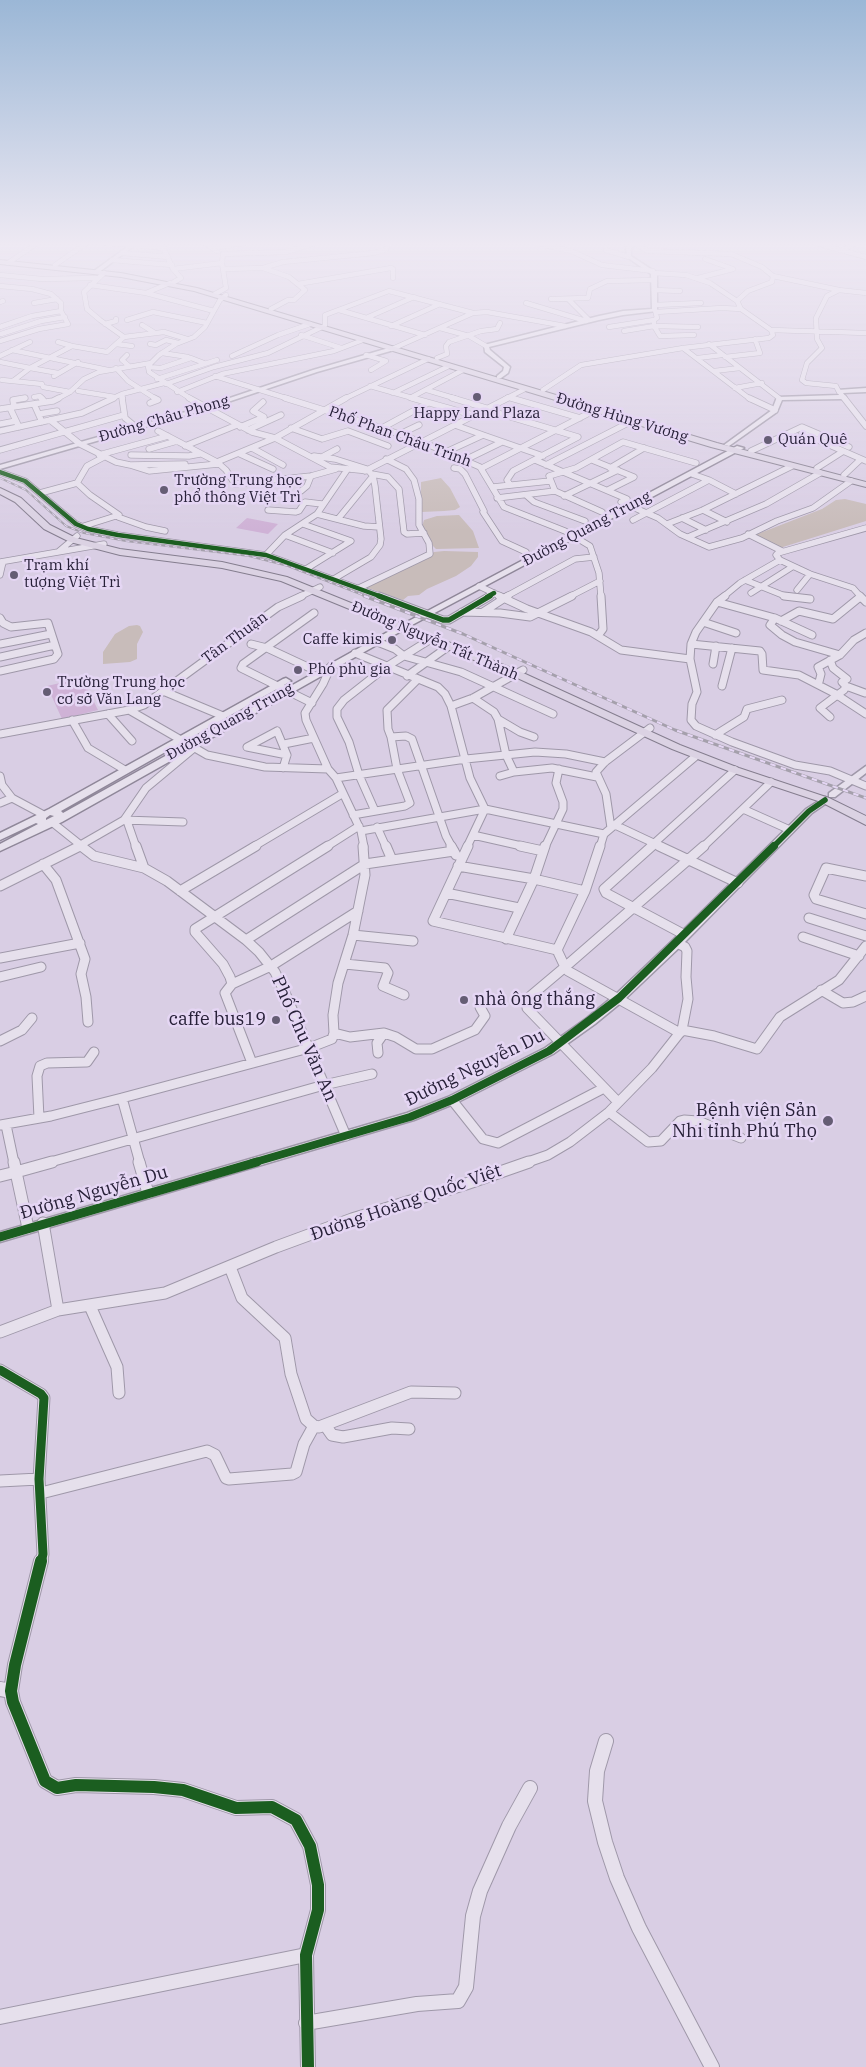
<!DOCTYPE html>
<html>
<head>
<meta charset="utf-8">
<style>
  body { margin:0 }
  canvas { display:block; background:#d9cee4 }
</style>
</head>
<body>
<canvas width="866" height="2067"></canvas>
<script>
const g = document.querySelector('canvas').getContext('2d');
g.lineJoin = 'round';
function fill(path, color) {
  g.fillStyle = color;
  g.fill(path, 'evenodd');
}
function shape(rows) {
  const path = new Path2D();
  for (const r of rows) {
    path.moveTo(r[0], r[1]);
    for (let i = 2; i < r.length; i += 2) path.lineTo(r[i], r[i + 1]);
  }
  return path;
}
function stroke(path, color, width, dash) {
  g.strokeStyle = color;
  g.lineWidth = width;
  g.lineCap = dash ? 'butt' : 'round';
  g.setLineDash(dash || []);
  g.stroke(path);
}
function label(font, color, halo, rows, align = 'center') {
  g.font = font + ' "IBM Plex Serif",serif';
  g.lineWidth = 5;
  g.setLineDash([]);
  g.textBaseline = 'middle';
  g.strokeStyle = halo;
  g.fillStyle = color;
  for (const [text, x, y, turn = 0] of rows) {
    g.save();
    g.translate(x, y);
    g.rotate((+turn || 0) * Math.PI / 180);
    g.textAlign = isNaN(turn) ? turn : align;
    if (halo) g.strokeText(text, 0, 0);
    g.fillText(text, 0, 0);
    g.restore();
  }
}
fill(shape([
  [247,518,278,524,268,534,236,528],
  [82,678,98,710,62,719,47,686]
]), '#cfb2d6');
fill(shape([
  [441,478,450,488,460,507,455,510,444,511,421,512,421,482],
  [845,499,866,504,866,521,783,547,777,547,755,535,822,509,836,500],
  [459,515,473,531,479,548,436,549,433,546,422,527,424,520,437,516],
  [444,551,478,552,478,557,471,566,456,576,427,589,419,595,408,596,403,600,365,587,421,561,434,552],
  [137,625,140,626,143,632,137,644,137,659,130,662,103,664,103,652,115,634,129,626]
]), '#c8bcba');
const minorFar5 = shape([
  [95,242,164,248],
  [203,242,217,251],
  [531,242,571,251,602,265,653,271],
  [632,242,648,251,731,254,762,267,773,276,839,290,866,293],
  [812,242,866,257],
  [162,245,173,269,181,278,174,282],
  [213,248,251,242],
  [606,250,629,257],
  [842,250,860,242],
  [122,253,168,257],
  [223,254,286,252,319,242],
  [112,260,172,265],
  [8,263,39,242],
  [55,265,88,242],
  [263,268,289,277,305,290,294,300,288,300,271,309],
  [173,269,222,263],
  [224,269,263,268,283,262,374,253,386,249,389,242],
  [104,273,84,292,87,309,100,320,124,337,164,332,187,339],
  [0,275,42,279,96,278],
  [698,278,733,269,705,259],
  [298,284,391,268,393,269,393,278],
  [90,285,146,293,214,311],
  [0,286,32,289,51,294,61,303,61,311,68,324,39,329,0,341],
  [654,290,680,291],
  [839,290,827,296,816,318,817,339,822,348,807,363,802,380,806,383,836,386,839,392],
  [146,293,170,283],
  [215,294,226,288,222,263,223,254],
  [551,299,588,298,590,289,607,281,654,280],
  [569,300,588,319],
  [737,301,748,291,772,282,773,276],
  [0,302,3,301],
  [34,303,57,299],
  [526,303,586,321],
  [655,305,701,303],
  [339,310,425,335],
  [655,310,657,318,654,320,654,326,660,336,694,335],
  [656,312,722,308,741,309],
  [366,318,414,297],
  [127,320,153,312,207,323],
  [105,324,116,321,116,319],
  [142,325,155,333],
  [325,325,325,315,389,291,473,313,487,312,565,326],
  [391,326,440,304],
  [0,327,32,316,61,311],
  [609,327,654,320],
  [440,328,469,336,486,346],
  [771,330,866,333],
  [624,331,654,326,698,327],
  [1,334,41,321,65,317],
  [301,335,341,348],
  [58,342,72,346],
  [116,344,132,346],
  [150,344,156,345,166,340,178,343],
  [709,344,779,398],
  [683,348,750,399],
  [392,349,473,313],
  [12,350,108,370],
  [162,353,188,357],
  [127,355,122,360,129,366],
  [366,355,386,361,371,370],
  [0,356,30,342],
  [232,356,278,335,310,324],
  [725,357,760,353,755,339],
  [437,358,447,354,446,346,449,342,481,331,497,329,500,323],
  [698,358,722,355],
  [0,362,30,368,13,381],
  [148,367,161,368,191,358,204,363],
  [116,368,128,381,156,399],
  [714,371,740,368],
  [58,373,30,368,72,346,107,352,124,337],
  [54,376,78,362],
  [215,376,289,399],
  [157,379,217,360],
  [2,380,42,384,43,387,70,392],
  [166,384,214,367,268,353,322,327],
  [370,386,416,399],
  [735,388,762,383],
  [427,390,457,399],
  [543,390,581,365,683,348,769,338,773,335,771,330,741,309,737,301,710,283,686,275,654,273],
  [78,391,115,397],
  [177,392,222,374,334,351,363,340],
  [393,393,449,366],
  [122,394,123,399],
  [34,397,40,396,43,399],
  [508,397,515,399],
  [843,397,845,399],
  [410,398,463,370],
  [19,399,25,398],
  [57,399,70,392,84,379,99,372,151,363],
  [111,399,122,394,164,383],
  [191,399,149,372,148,366,159,355,176,344,194,337,205,327,220,300,226,295],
  [344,399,428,359],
  [505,399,525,389]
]);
const minorFar4 = shape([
  [41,398,45,402],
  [122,398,125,418,137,428],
  [189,398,252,432,275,438,330,467,369,471],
  [285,398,382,428,427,444,480,467,504,507,565,531,590,546,599,573,601,597],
  [412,398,473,415],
  [452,398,486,408],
  [511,398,580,418],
  [749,398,775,410],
  [844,398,866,426],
  [150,403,158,400,154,398],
  [34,404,42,422],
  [14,407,13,400,25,398],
  [10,408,19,427],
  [0,409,53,401,59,398],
  [484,409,578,437,513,471,507,480,510,485],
  [39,414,57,411],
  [50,420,80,444,116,462,130,465,185,464],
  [0,424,16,421],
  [455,425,483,435],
  [240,427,264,417,253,411,263,402],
  [291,428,322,439,348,431,388,446],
  [382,428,428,403],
  [248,430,281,415],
  [0,431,82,413,114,398],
  [158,431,217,462,226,470,235,484,311,476,336,469],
  [802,433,866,461],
  [400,434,419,425],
  [185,446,237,425],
  [252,448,283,465],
  [149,449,177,441],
  [0,450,124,415],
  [751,451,802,427,849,447],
  [446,452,483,435,543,456],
  [240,454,273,469],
  [99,455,168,436],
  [131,455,189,456,200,454],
  [314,456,335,459,367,469,373,476,375,486,381,539,380,545,371,557,332,580],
  [320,458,337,449],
  [465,460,502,442],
  [535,460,627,499],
  [592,460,634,477,608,490],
  [217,462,275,438,346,398],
  [130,465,149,471,218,464],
  [546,465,632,421],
  [454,468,460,469,465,474,484,511],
  [482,468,595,410],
  [610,468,644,448],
  [817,468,842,452],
  [365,471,508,398],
  [0,472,25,481,76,524,88,529,118,535,266,555,382,597],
  [372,474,388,477,399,489,404,532,407,534,424,533],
  [692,474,709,480],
  [844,475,861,459],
  [77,483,90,495,119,515,84,526],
  [493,487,550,481],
  [301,491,307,486,311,476],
  [40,493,77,483,87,466,104,457],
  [526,495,534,502,585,521],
  [564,496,618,470],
  [497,498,555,491],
  [621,502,658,518,680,534,709,547,742,538,777,521,813,508,851,481],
  [268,510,296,512,299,511,305,502,322,504],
  [703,510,727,522],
  [483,512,502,541,526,552],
  [602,512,555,491,549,476,576,468,623,442,696,463],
  [317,514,364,526,379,527],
  [118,517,146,527,165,531],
  [682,518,706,530],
  [338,519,373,476],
  [633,520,709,480,736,494],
  [303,524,351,541,306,569],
  [667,524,703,510,792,466],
  [748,534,782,551],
  [285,535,333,553],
  [688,537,766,504,820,473],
  [58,552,104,544],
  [266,555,285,535,317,514,347,470],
  [780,560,810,574,853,588,861,597],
  [0,562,58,552,77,536],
  [0,575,3,562],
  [745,580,785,596,793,597],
  [479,586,502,597],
  [359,588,430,554,429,543,419,525,419,499,414,480,406,469,386,459],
  [797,590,810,574],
  [751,593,792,567],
  [299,597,320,587],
  [487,597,494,593],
  [505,597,575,559,594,557],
  [569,597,600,581],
  [723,597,740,583,780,560,776,555,778,553,866,528]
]);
const minorFar3 = shape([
  [379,596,443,620,449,620,490,596],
  [499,596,527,609,591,632,621,650,690,659],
  [725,596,717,602,696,632,691,644,690,659,697,692,692,704,691,720,696,726,732,742,795,765,830,771,866,786],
  [784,596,810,599],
  [860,596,866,602],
  [717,602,775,618,812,635],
  [462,612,500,613,530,617,572,596],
  [483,612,508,596],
  [0,618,3,623,11,627,48,623,58,654,54,659,0,671],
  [775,618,770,625,782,635,795,642,840,655],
  [781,621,799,611,833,619,860,597],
  [703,622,736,633],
  [600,633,603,629,601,596],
  [375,641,395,649,404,656,461,672,553,714],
  [0,644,51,634],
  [251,644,267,648,310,668],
  [691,644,760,651,762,654,763,670,799,675,834,693,866,714],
  [355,653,438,687,445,694,451,706],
  [0,657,55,645],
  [830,660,833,668,847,679,842,682,846,686,844,690,820,708,830,717],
  [713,664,716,646],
  [331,666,323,684,305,713,306,720,328,769,336,778,361,831,364,847],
  [407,676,449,646],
  [417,680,387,710,388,729,391,737,406,736,412,739,446,836,452,847],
  [819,682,821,674,818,667,840,655,854,640,866,633],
  [722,686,732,648],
  [846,686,865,693],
  [163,691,223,716],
  [473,698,494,712,498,719,506,755,514,772,552,768,597,777],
  [312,703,241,668,243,664,314,613],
  [129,710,144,705,278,607,302,596],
  [108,714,132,741],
  [498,719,520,732,534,737],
  [72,720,88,748,125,770],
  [277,731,287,755,247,747,277,731],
  [0,734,129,710,207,755,265,767,328,769],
  [715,735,744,717,747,709,782,700],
  [284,744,314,738],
  [283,768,287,755],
  [0,776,2,785,12,798,42,814],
  [500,776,514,772],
  [336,778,466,759,535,752,566,754,605,762],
  [0,803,12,798],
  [743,809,790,830],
  [375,811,359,775,349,742,337,717,337,709,344,700,386,667,431,639],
  [353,815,405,806,410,803,397,769,391,737],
  [124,820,183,822],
  [127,821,136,847],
  [53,823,83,847],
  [615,825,662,847],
  [377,827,386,847],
  [611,828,606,794,596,772,605,762,650,728],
  [361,831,485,809,604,834],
  [473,835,526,847],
  [77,847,124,820,146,788,194,748],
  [253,847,342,794],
  [326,847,359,826],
  [467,847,485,809,470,778,451,706,473,698,523,670],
  [545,847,563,809,563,802,556,783,559,769],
  [600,847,604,834,696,756],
  [650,847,735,770],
  [703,847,771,782]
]);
const minorFar2 = shape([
  [81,846,94,856,144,868,167,881,246,940,259,952,275,972,286,995,346,1136],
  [136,846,144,868],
  [386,846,392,860],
  [451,846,456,855],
  [468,846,433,921,557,950],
  [520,846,543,851],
  [652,846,604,889,606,893,685,935],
  [659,846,738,883],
  [43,864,56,880,85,959,81,974,86,997,88,1022],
  [458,866,534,879,585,891],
  [866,876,826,868,814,895,816,899,866,914],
  [0,886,80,846],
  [180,891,256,846],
  [446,893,519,908],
  [809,918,866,936],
  [353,935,413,941],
  [803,937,859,956],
  [506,939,534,879,545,846],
  [246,940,365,864,454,851],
  [557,950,585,891,600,846],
  [557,950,565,967,527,999,527,1008,618,1102],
  [0,958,80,943],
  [345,964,385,968,388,973,383,986,404,995],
  [0,977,41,967],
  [232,984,271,966,358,911],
  [821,990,843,1003,853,1002,866,996],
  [682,1030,714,1036,757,1049,780,1017,839,980,866,946],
  [334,1033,350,1037,384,1033,377,1043,378,1053],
  [384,1033,396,1037,416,1049,432,1049,475,1030,485,1016,480,1007],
  [680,1033,568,971,565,967,704,846],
  [0,1041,22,1030,32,1018],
  [252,1063,225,993,232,984,230,977,223,964,195,932,195,929,328,846],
  [452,1100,483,1139,498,1143,604,1088],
  [609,1112,648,1142,661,1141,680,1121,684,1120,698,1121,741,1138],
  [39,1118,37,1076,40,1066,47,1063,87,1062,94,1052],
  [0,1125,51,1116,122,1098],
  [6,1125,14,1163],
  [47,1163,324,1085,372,1074],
  [140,1163,122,1098,309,1048,332,1039,334,1033,333,1015,338,983,353,935,365,875,363,846],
  [525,1163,548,1155,570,1142,609,1112,652,1068,682,1030,688,999,686,977,687,951,685,947,677,943]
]);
const minorFar1 = shape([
  [139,1162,148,1193],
  [0,1176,16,1172,14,1162],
  [43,1223,58,1310],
  [28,1228,16,1172,52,1162],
  [230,1267,242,1298,285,1338,291,1374,306,1419,314,1426,319,1427,411,1392,455,1393],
  [90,1306,117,1367,119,1393],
  [0,1332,58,1310,165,1293,276,1247,352,1219,466,1184,529,1162],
  [0,1370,41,1394,44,1398,39,1479,43,1554,41,1563],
  [325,1425,332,1435,343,1437,392,1428,409,1429],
  [0,1481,39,1479],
  [41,1493,207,1451,215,1455,226,1478,229,1479,292,1474,296,1472,304,1444,314,1426]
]);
const minor = shape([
  [41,1561,15,1665,11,1691,13,1702,45,1781,57,1788,76,1785,154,1787,183,1790,236,1808,272,1807,296,1820,310,1846,318,1885,318,1910,306,1955,308,2067],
  [0,1689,11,1691],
  [606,1741,597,1771,595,1801,605,1842,617,1878,639,1928,712,2067],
  [0,2017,306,1955],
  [306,2023,417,2004,458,2001,466,1987,473,1916,480,1891,509,1826,530,1788]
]);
const tertiary = shape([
  [134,242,139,242,98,273,94,273,94,271,134,242],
  [635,242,641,242,631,248,631,256,657,273,657,311,623,315,599,320,489,347,490,350,510,367,508,373,501,378,497,378,497,376,503,371,504,367,485,352,484,345,599,316,623,311,652,309,651,274,627,257,626,247,635,242],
  [392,347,394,350,317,372,207,409,0,469,0,465,203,407,313,370,392,347],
  [866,388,866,392,843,393,846,397,843,399,782,400,777,412,729,446,724,445,772,410,777,397,839,395,837,390,866,388],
  [866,766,866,773,835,797,829,797,829,793,866,766],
  [825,797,828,798,828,802,812,813,681,946,623,1001,595,1024,553,1054,456,1103,414,1120,0,1242,0,1232,407,1113,448,1097,545,1048,587,1018,615,995,673,940,806,809,825,797]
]);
const secondary = shape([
  [737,446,744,448,412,625,405,623,737,446],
  [402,624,405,625,405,629,62,822,0,851,0,844,38,824,36,823,0,840,0,833,49,809,283,679,286,678,291,681,61,811,63,813,402,624],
  [50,815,54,816,46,820,46,818,50,815]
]);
const primary = shape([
  [0,260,121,273,197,288,717,443,866,482,866,487,711,447,194,291,121,277,0,264,0,260],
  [0,488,21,498,50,525,76,538,120,549,222,562,287,577,521,672,680,745,739,768,829,798,866,816,866,825,821,802,731,772,672,749,513,676,281,581,222,568,120,555,70,542,44,529,15,502,0,494,0,488]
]);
stroke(minorFar5, '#9f98a9', 5.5);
stroke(minorFar4, '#9f98a9', 7);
stroke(minorFar3, '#9f98a9', 9);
stroke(minorFar2, '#9f98a9', 11);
stroke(minorFar1, '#9f98a9', 13);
stroke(minor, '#9f98a9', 16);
stroke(tertiary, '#9f98a9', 3);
stroke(secondary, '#8f8799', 3);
stroke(primary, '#857e8f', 2);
stroke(minorFar5, '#e6e0ec', 4.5);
stroke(minorFar4, '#e6e0ec', 5.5);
stroke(minorFar3, '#e6e0ec', 7);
stroke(minorFar2, '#e6e0ec', 9);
stroke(minorFar1, '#e6e0ec', 11);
stroke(minor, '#e6e0ec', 14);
fill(tertiary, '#e6e0ec');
fill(secondary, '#e6e0ec');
fill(primary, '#dbd2e3');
const railFar1 = shape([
  [0,478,26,490,66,526,84,533,126,541,249,556,288,566,368,597]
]);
const rail = shape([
  [364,596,463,634,675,730,866,798]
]);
stroke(railFar1, '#a5a0ac', 2);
stroke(rail, '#a5a0ac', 3);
stroke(railFar1, '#e5d6f4', 1, [4]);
stroke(rail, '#e5d6f4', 2, [5.5]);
stroke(shape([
  [0,472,25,481,76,524,88,529,118,535,266,555,382,597],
  [487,597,494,593]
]), '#1b5e20', 4.5);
stroke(shape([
  [379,596,443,620,449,620,490,596],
  [773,847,809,811,825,800]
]), '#1b5e20', 5.5);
stroke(shape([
  [252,1163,410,1117,452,1100,549,1051,619,998,774,846]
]), '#1b5e20', 8);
stroke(shape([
  [0,1237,257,1162],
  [0,1370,41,1394,44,1398,39,1479,43,1554,41,1563]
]), '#1b5e20', 9);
stroke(shape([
  [41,1561,15,1665,11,1691,13,1702,45,1781,57,1788,76,1785,154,1787,183,1790,236,1808,272,1807,296,1820,310,1846,318,1885,318,1910,306,1955,308,2067]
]), '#1b5e20', 12);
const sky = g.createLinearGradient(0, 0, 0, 531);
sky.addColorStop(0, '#9bb7d6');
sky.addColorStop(0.46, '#eee9f3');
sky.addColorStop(1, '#eee9f300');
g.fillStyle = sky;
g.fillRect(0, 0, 866, 531);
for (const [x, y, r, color] of [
  [477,397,5,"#655d74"],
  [768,440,5,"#655d74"],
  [164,490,5,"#655d74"],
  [14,575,5,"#655d74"],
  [392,640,5,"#655d74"],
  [298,670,5,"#655d74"],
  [47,692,5,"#655d74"],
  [464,1000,5,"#655d74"],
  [276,1020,5,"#655d74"],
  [828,1121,6,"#655d74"]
]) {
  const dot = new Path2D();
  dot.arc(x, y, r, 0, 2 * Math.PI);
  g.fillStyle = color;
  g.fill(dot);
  stroke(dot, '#e5d6f4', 2);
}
label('15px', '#272038', '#e5d6f4', [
  ["Happy Land Plaza",477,414,"center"],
  ["Quán Quê",778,440],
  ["Trường Trung học",174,481],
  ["phổ thông Việt Trì",174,498],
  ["Trạm khí",24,566],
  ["tượng Việt Trì",24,583],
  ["Caffe kimis",382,640,"right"],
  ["Phó phù gia",308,670],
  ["Trường Trung học",57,683],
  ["cơ sở Văn Lang",57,700]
], 'left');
label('15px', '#272038', '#e5d6f4', [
  ["Đường Hùng Vương",622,418,17],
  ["Đường Châu Phong",164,419,-16],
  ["Phố Phan Châu Trinh",400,437,20],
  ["Đường Quang Trung",587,529,-28],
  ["Tân Thuận",235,638,-36],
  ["Đường Nguyễn Tất Thành",435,641,23],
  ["Đường Quang Trung",230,722,-29]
]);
label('18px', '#272038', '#e5d6f4', [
  ["nhà ông thắng",474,1000,"left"],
  ["caffe bus19",266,1020],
  ["Bệnh viện Sản",817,1111],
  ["Nhi tỉnh Phú Thọ",817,1132]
], 'right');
label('18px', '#272038', '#e5d6f4', [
  ["Phố Chu Văn An",304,1039,66],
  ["Đường Nguyễn Du",475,1068,-26],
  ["Đường Nguyễn Du",94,1193,-16],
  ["Đường Hoàng Quốc Việt",406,1203,-19]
]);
</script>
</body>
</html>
